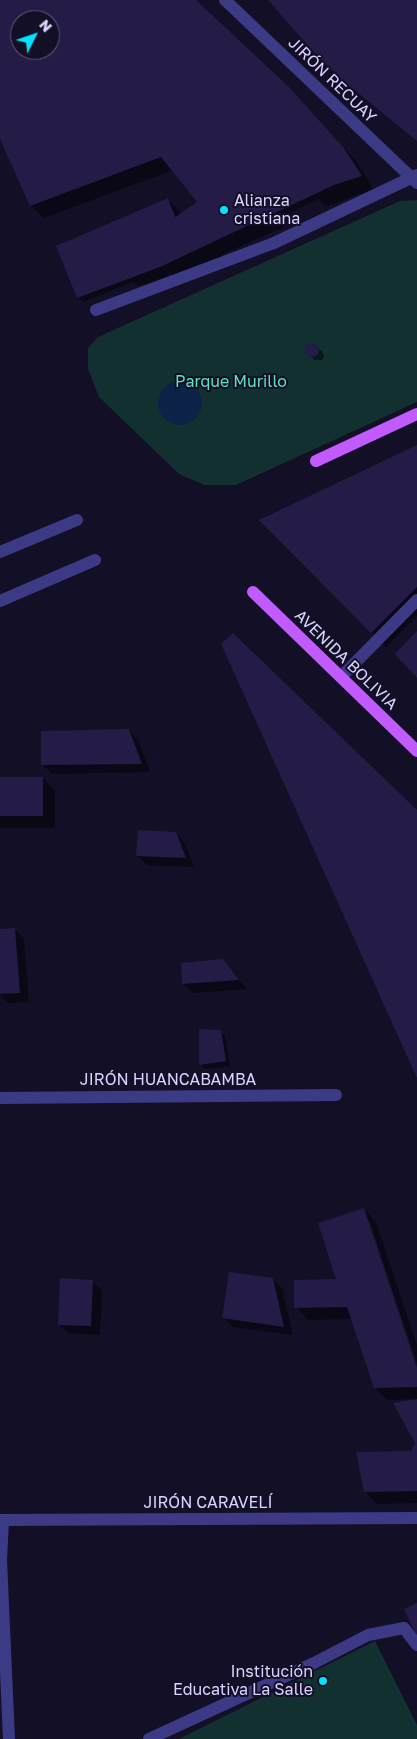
<!DOCTYPE html>
<html>
<head>
<meta charset="utf-8">
<style>
  body { margin:0 }
  #map { position:relative; width:417px; height:1739px; overflow:hidden; background:#130f26; font-family:"Golos Text",sans-serif }
  canvas { display:block }
  .north { position:absolute; left:10px; top:10px; width:50px; height:50px; box-sizing:border-box; background:#130f26; border:1px solid #625e7d; border-radius:50%; rotate:49deg; font-size:14px; font-weight:700; line-height:20px; text-align:center; color:#d9d4ff }
  .north::after { content:''; display:block; margin:auto; width:18px; height:22px; background:#00e5ff; clip-path:polygon(50% 0,100% 100%,50% 72%,0 100%) }
</style>
</head>
<body>
<div id="map">
<canvas width="417" height="1739"></canvas>
<div class="north">N</div>
</div>
<script>
const g = document.querySelector('canvas').getContext('2d');
g.lineJoin = 'round';
function fill(path, color) {
  g.fillStyle = color;
  g.fill(path, 'evenodd');
}
function shape(rows) {
  const path = new Path2D();
  for (const r of rows) {
    if (r.length === 3) {
      path.moveTo(r[0] + r[2], r[1]);
      path.arc(r[0], r[1], r[2], 0, 2 * Math.PI);
      continue;
    }
    path.moveTo(r[0], r[1]);
    for (let i = 2; i < r.length; i += 2) path.lineTo(r[i], r[i + 1]);
  }
  return path;
}
function stroke(path, color, width, dash) {
  g.strokeStyle = color;
  g.lineWidth = width;
  g.lineCap = dash ? 'butt' : 'round';
  g.setLineDash(dash || []);
  g.stroke(path);
}
function label(font, color, halo, rows, align = 'center') {
  g.font = font + ' "Golos Text",sans-serif';
  g.lineWidth = 4;
  g.setLineDash([]);
  g.textBaseline = 'middle';
  g.strokeStyle = halo;
  g.fillStyle = color;
  for (const [text, x, y, turn = 0] of rows) {
    g.save();
    g.translate(x, y);
    g.rotate((+turn || 0) * Math.PI / 180);
    g.textAlign = isNaN(turn) ? turn : align;
    if (halo) g.strokeText(text, 0, 0);
    g.fillText(text, 0, 0);
    g.restore();
  }
}
fill(shape([
  [417,200,417,402,236,485,204,485,179,474,99,397,88,369,88,348,98,337,400,201],
  [375,1641,417,1725,417,1739,179,1739]
]), '#12302f');
fill(shape([
  [180,403,22]
]), '#0c2248');
fill(shape([
  [0,0,194,0,298,98,357,162,373,189,326,207,318,199,279,218,284,227,221,255,222,260,178,282,168,272,169,276,138,286,133,282,83,302,79,297,168,200,182,214,199,202,173,170,44,218,31,206,0,138],
  [20,20,50,20,50,50,20,50],
  [311,344,322,351,324,357,322,360,314,360,307,352],
  [417,445,417,616,386,647,322,580],
  [129,730,138,740,150,772,52,774,43,765],
  [0,778,43,778,55,791,55,828,0,828],
  [175,833,185,843,194,867,147,865,137,855],
  [15,929,24,939,29,1002,8,1003,0,995,0,930],
  [223,961,247,989,193,993,183,984,182,964],
  [220,1031,225,1036,230,1066,205,1069,200,1064],
  [364,1209,376,1222,417,1345,417,1364,370,1222,367,1222,417,1372,417,1503,377,1504,365,1491,411,1452,417,1443,412,1399,388,1400,375,1388,352,1319,308,1320,296,1307,338,1280],
  [272,1279,282,1288,293,1335,233,1327,223,1317],
  [93,1281,102,1291,100,1335,68,1333,59,1324]
]), '#0007');
fill(shape([
  [0,0,196,0,289,87,344,148,362,176,334,185,160,267,77,298,56,246,168,198,175,217,197,202,161,157,30,206,0,139],
  [20,20,50,20,50,50,20,50],
  [268,0,417,0,417,141,341,79,309,47],
  [312,350,7],
  [417,445,417,587,371,633,259,520],
  [417,631,417,678,395,654],
  [233,633,417,810,417,1078,221,644],
  [129,729,142,764,41,765,41,731],
  [0,777,43,777,43,816,0,816],
  [138,830,176,832,186,858,136,856],
  [15,928,20,993,0,994,0,929],
  [223,959,239,980,182,984,181,963],
  [199,1029,221,1030,226,1061,199,1065],
  [364,1208,417,1368,417,1387,374,1388,347,1307,294,1308,294,1280,336,1279,318,1223],
  [229,1272,273,1278,284,1327,222,1318],
  [60,1278,93,1280,91,1326,58,1325],
  [417,1399,417,1491,364,1492,356,1452,411,1451,415,1443,393,1403],
  [417,1603,417,1637,404,1609]
]), '#241b47');
stroke(shape([
  [225,0,417,183],
  [96,310,274,243,417,175],
  [0,552,77,520],
  [0,601,95,560],
  [341,677,417,600],
  [0,1098,336,1095],
  [0,1520,417,1518],
  [3,1520,1,1560,9,1739],
  [149,1739,314,1663,368,1635,404,1628,417,1645]
]), '#3d3a85', 12);
stroke(shape([
  [316,461,417,414],
  [253,592,417,751]
]), '#c25bff', 12);
for (const [x, y, r, color] of [
  [224,210,5,"#00e5ff"],
  [323,1681,5,"#00e5ff"]
]) {
  const dot = new Path2D();
  dot.arc(x, y, r, 0, 2 * Math.PI);
  g.fillStyle = color;
  g.fill(dot);
  stroke(dot, '#130f26', 2);
}
label('16px', '#d9d4ff', '#130f26', [
  ["JIRÓN RECUAY",332,80,44],
  ["AVENIDA BOLIVIA",346,660,44],
  ["JIRÓN HUANCABAMBA",168,1080],
  ["JIRÓN CARAVELÍ",208,1503]
]);
label('16px', '#d9d4ff', '#130f26', [
  ["Alianza",234,201],
  ["cristiana",234,219],
  ["Institución",313,1672,"right"],
  ["Educativa La Salle",313,1690,"right"]
], 'left');
label('16px', '#5fe0c0', '#130f26', [
  ["Parque Murillo",231,382]
]);
</script>
</body>
</html>
